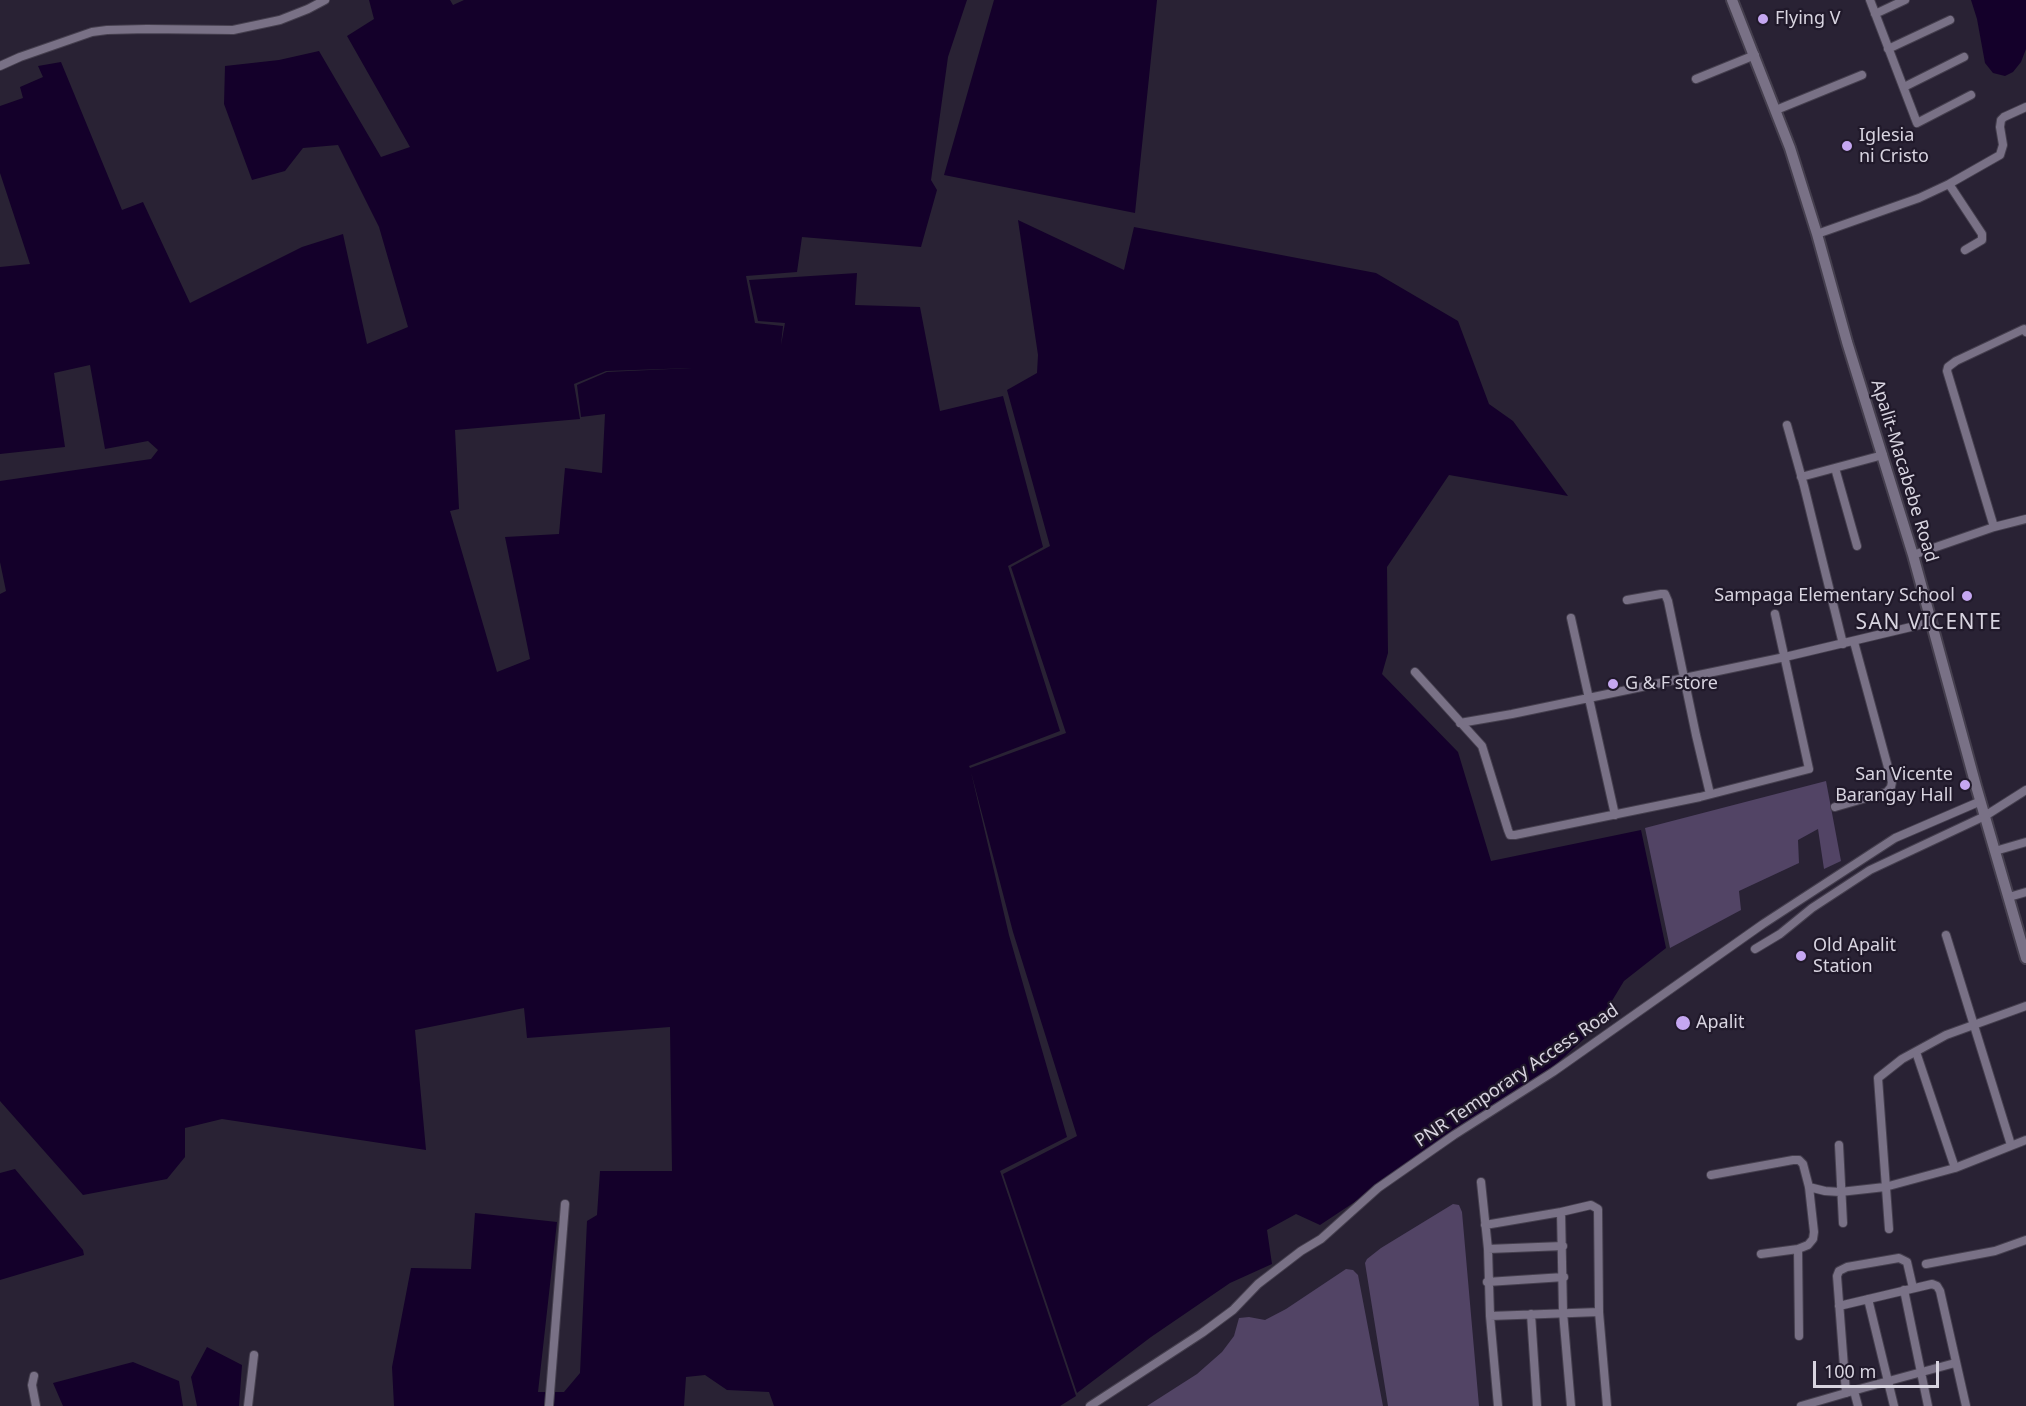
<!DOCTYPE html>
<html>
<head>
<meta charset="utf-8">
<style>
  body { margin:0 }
  #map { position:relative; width:2026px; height:1406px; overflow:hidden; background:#292234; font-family:"Noto Sans",sans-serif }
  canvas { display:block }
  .scale { position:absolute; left:1813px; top:1361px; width:126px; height:27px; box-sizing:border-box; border:3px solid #d8d4e0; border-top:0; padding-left:8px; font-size:18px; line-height:21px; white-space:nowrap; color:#d8d4e0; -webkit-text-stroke:4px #20192a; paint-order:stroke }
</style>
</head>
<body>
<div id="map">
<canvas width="2026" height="1406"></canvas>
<div class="scale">100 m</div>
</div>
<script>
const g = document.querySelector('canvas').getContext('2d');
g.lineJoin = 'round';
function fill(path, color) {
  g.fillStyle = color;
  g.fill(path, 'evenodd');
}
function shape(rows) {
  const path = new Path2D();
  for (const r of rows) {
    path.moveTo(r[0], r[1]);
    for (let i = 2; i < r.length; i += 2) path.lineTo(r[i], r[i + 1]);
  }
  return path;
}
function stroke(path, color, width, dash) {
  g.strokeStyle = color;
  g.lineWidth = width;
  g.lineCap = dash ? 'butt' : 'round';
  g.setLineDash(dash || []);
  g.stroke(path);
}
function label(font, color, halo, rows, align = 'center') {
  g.font = font + ' "Noto Sans",sans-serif';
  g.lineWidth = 4.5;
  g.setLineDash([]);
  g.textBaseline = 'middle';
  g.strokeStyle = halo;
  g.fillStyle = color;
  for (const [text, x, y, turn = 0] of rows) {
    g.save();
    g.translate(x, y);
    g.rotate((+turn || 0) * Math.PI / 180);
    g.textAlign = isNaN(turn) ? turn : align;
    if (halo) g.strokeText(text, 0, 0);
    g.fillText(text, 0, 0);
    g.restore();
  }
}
fill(shape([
  [1826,781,1841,861,1824,869,1818,829,1798,840,1799,863,1739,891,1741,910,1670,948,1645,828],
  [1453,1204,1459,1205,1462,1212,1479,1406,1388,1406,1365,1263,1367,1259,1381,1248],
  [1346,1269,1353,1270,1358,1275,1383,1406,1147,1406,1197,1374,1222,1352,1234,1336,1239,1318,1249,1317,1265,1320,1286,1309]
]), '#524465');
fill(shape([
  [369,0,450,0,453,5,464,0,967,0,948,57,931,180,937,190,921,247,802,237,797,272,746,276,755,323,783,326,781,345,785,323,758,321,749,280,857,273,855,305,920,307,940,411,1003,396,1043,547,1008,566,1060,731,969,766,970,768,1066,733,1011,567,1050,546,1007,390,1037,373,1038,355,1018,220,1124,270,1134,227,1376,273,1458,321,1489,404,1513,421,1568,496,1449,475,1387,567,1388,653,1382,674,1458,752,1491,861,1641,830,1666,948,1624,981,1595,1029,1514,1102,1409,1166,1320,1225,1296,1214,1267,1230,1272,1264,1230,1283,1151,1337,1077,1393,1003,1174,1077,1136,1013,932,971,772,1009,935,1067,1137,1000,1171,1076,1396,1060,1406,774,1406,769,1392,727,1390,705,1375,686,1377,684,1406,394,1406,392,1367,411,1268,471,1269,475,1213,557,1222,538,1392,564,1392,580,1373,587,1221,597,1215,600,1171,672,1171,670,1027,527,1038,524,1008,415,1030,426,1150,222,1119,185,1128,185,1157,167,1179,83,1195,0,1101,0,594,6,591,0,562,0,481,151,459,158,450,148,441,105,449,90,365,54,373,65,447,0,454,0,267,30,264,0,173,0,106,23,98,20,87,43,77,38,66,61,62,122,210,143,202,190,303,302,247,343,234,367,344,408,327,379,227,338,145,303,148,285,171,252,180,224,104,225,66,279,60,319,51,381,157,410,147,347,36,374,19],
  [692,368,607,372,577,385,581,417,605,414,602,473,565,468,559,534,505,537,530,659,497,672,450,511,459,509,455,430,580,419,574,384,606,371],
  [994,0,1157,0,1135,213,944,175],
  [1971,0,2026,0,2026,49,2021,62,2013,72,2005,76,1993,73,1985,63,1977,19],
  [15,1169,83,1250,84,1255,0,1280,0,1173],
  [207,1347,242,1365,239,1406,197,1406,191,1377],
  [133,1362,179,1381,183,1406,63,1406,53,1383]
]), '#14002a');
const minor = shape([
  [1870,0,1917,123,1971,95],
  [1875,14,1905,0],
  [1888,49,1950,20],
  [0,66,20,57,92,32,107,30,147,29,233,30,280,20,308,9,325,0],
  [1696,79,1755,55],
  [1904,87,1964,57],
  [1776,110,1862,75],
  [1949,184,1982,234,1982,240,1965,250],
  [1817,234,1919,198,1949,184,2000,155,2003,145,2000,127,2001,120,2004,117,2026,107],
  [1787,425,1804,486,1843,644],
  [1835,468,1857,546],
  [1801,477,1883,455],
  [1994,527,1947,371,1948,367,1956,361,2024,329,2026,332],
  [1913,555,1994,527,2026,519],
  [1627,600,1661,594,1665,594,1668,601,1696,735,1710,794],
  [1571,618,1615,815],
  [1415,672,1482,746,1508,830,1510,835,1515,835,1700,797,1809,769,1775,614],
  [1460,723,1512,714,1785,657,1932,622],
  [1835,807,1887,792,1891,787,1892,782,1854,642],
  [1995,851,2026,842],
  [2009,897,2026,892],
  [1946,935,2011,1145],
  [1755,949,1780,934,1812,908,1870,870,1985,816,2026,790],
  [1916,1052,1955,1168],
  [1839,1145,1843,1223],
  [1711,1175,1793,1160,1799,1160,1803,1164,1809,1187,1814,1232,1813,1239,1808,1245,1798,1249,1761,1254],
  [1481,1182,1488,1249,1490,1316,1498,1406],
  [1809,1187,1825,1191,1840,1192,1885,1187,1955,1168,2026,1140],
  [1561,1212,1563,1312,1571,1406],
  [1485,1225,1561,1212,1591,1205,1598,1209,1599,1312,1607,1406],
  [1889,1229,1878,1078,1902,1059,1946,1035,2026,1006],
  [1488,1249,1563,1246],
  [1798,1249,1799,1336],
  [1926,1264,1995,1251,2026,1240],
  [1487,1282,1564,1277],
  [1904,1290,1928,1406],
  [1868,1299,1894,1406],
  [1839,1306,1932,1284,1937,1286,1940,1291,1966,1406],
  [1531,1314,1537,1406],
  [1490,1316,1599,1312],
  [34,1376,32,1385,36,1406],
  [1854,1391,1858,1406],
  [1846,1393,1837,1276,1839,1271,1847,1267,1899,1258,1907,1262,1913,1288],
  [248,1406,254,1355],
  [549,1406,565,1204],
  [1090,1406,1202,1333,1233,1310,1258,1284,1301,1251,1321,1239,1378,1188,1454,1135,1553,1072,1763,924,1895,838,1981,801],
  [1801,1406,1863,1388,1955,1363]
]);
const secondary = shape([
  [1732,0,1790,148,1817,234,1847,342,1913,555,1976,786,2026,958]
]);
stroke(minor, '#453f4e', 10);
stroke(secondary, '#453f4e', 14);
stroke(minor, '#797186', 8);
stroke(secondary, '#797186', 10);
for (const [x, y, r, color] of [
  [1763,19,6,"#c5a7f1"],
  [1847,146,6,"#c5a7f1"],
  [1967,596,6,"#c5a7f1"],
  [1613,684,6,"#c5a7f1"],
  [1965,785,6,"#c5a7f1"],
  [1801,956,6,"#c5a7f1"],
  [1683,1023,8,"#c5a7f1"]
]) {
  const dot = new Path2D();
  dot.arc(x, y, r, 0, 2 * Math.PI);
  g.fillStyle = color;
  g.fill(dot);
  stroke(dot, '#20192a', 2);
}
label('18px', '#d8d4e0', '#20192a', [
  ["Flying V",1775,19],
  ["Iglesia",1859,136],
  ["ni Cristo",1859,157],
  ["Sampaga Elementary School",1955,596,"right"],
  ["G & F store",1625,684],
  ["San Vicente",1953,775,"right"],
  ["Barangay Hall",1953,796,"right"],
  ["Old Apalit",1813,946],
  ["Station",1813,967],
  ["Apalit",1696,1023]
], 'left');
label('18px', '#d8d4e0', '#20192a', [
  ["Apalit-Macabebe Road",1904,471,73],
  ["PNR Temporary Access Road",1517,1076,-34]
]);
g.letterSpacing = '1.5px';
label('21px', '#d8d4e0', '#20192a', [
  ["SAN VICENTE",1929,623]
]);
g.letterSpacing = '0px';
</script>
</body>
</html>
